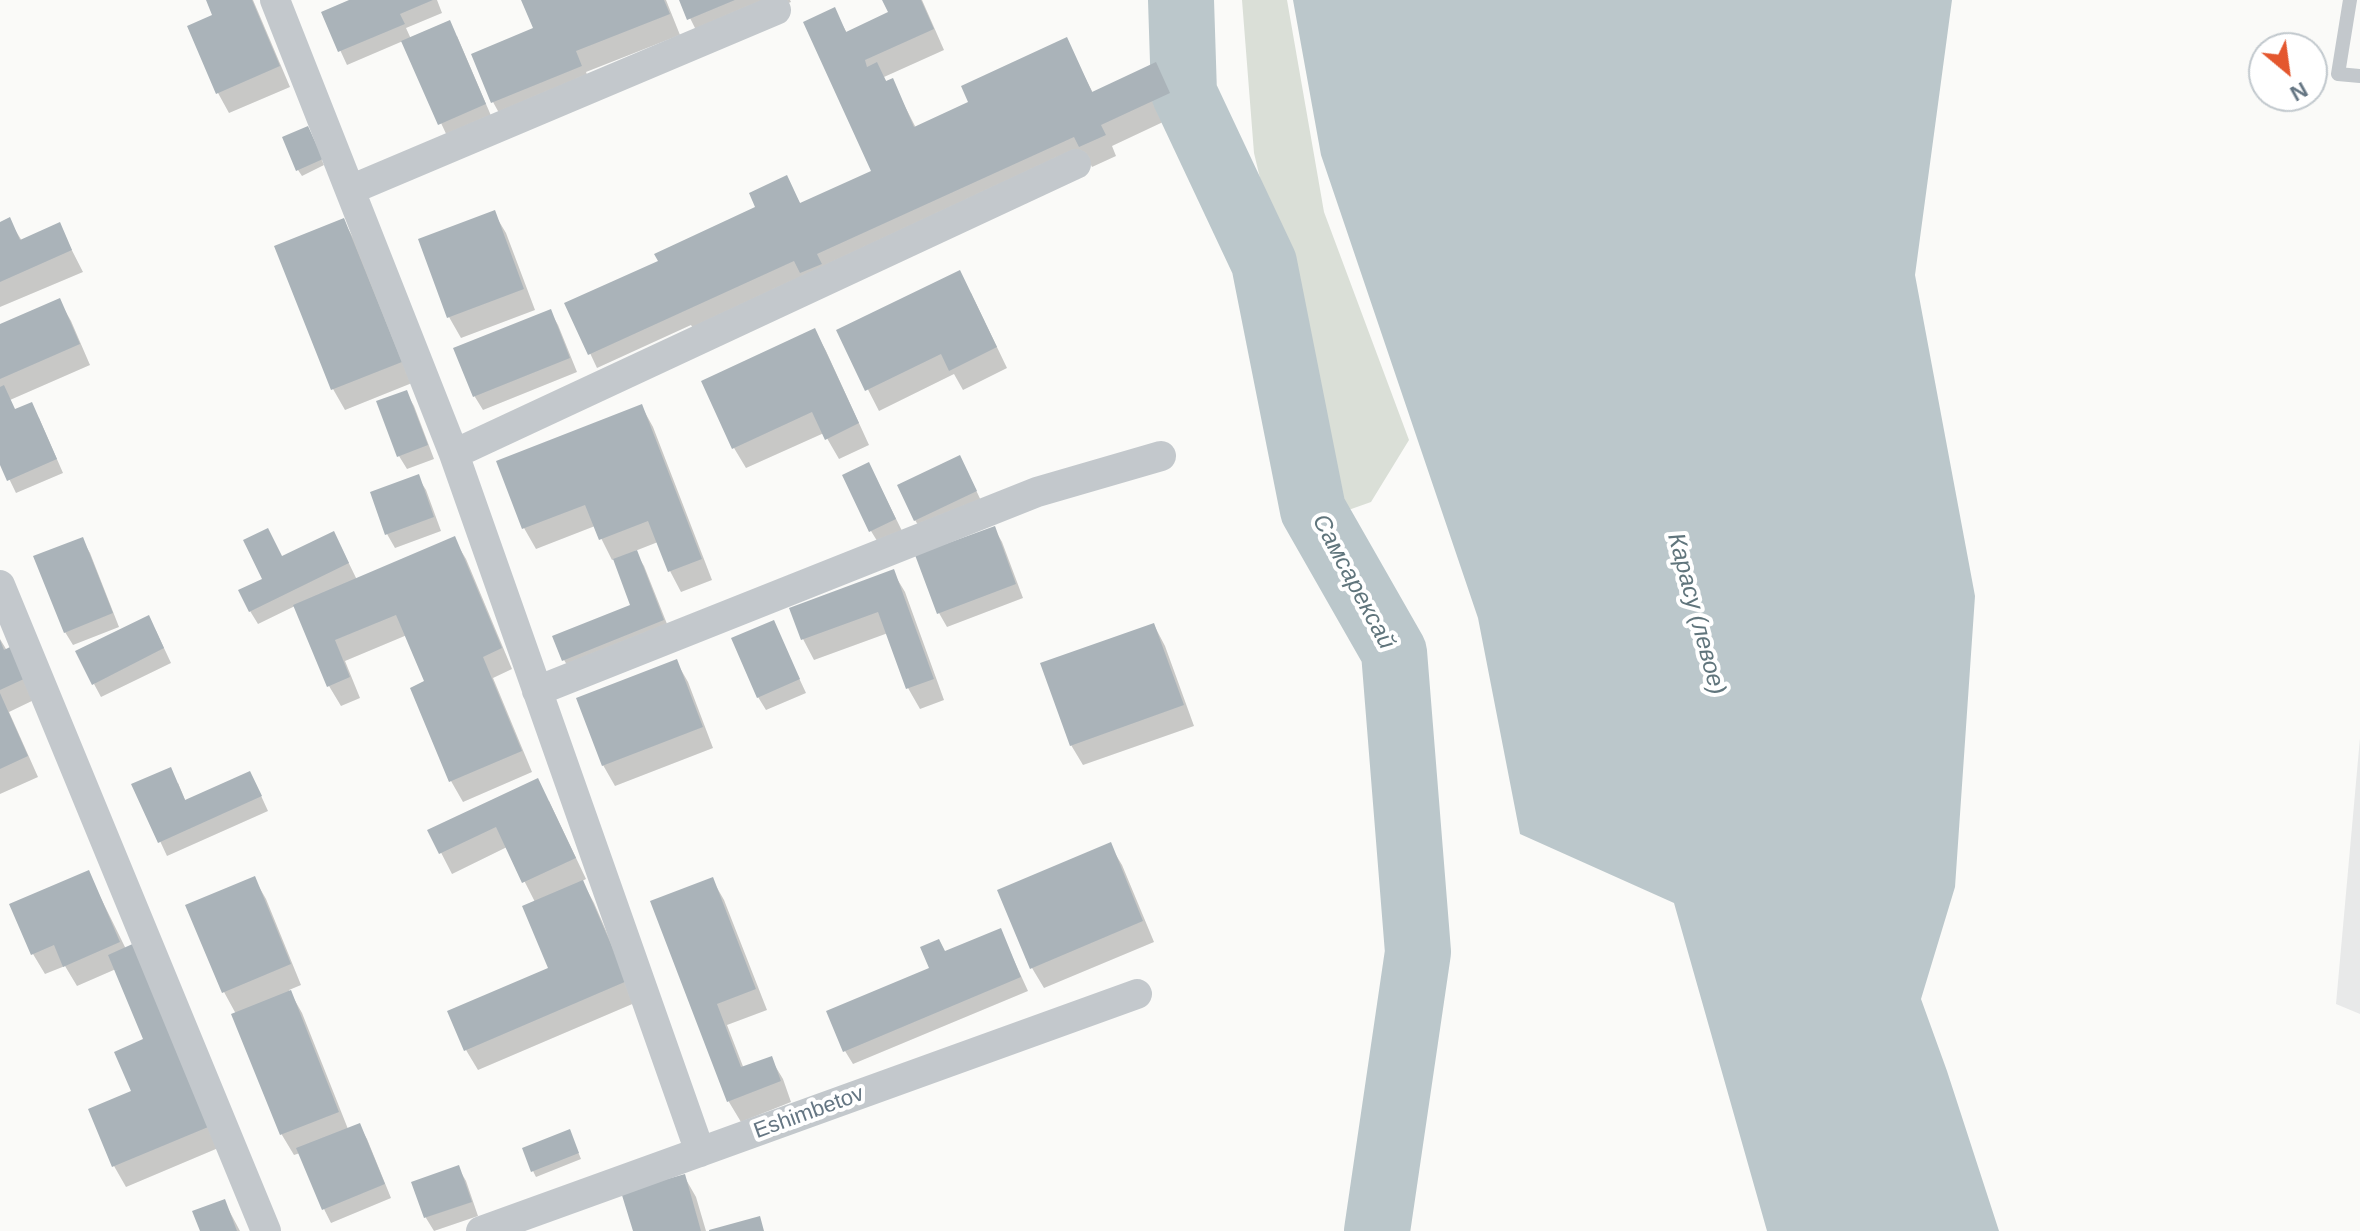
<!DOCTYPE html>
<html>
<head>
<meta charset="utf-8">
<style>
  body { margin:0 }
  #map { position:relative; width:2360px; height:1231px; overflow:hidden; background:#fafaf8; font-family:Helvetica,sans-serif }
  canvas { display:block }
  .north { position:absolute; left:2248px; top:32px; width:80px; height:80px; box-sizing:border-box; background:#fff; border:2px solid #c1c8cd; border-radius:50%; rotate:151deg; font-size:22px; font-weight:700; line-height:32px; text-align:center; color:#657683 }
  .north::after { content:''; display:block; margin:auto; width:28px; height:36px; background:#e4572e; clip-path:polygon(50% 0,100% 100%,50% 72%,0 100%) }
</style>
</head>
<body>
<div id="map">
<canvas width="2360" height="1231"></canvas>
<div class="north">N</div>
</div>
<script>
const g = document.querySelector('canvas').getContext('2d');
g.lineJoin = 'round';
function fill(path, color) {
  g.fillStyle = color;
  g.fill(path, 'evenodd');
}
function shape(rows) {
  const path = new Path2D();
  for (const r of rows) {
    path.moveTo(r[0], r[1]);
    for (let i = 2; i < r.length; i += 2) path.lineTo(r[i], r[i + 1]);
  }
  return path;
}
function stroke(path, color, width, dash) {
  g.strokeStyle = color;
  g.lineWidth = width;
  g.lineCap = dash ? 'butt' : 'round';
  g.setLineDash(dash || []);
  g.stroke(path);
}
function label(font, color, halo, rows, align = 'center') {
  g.font = font + ' Helvetica,sans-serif';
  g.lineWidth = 8;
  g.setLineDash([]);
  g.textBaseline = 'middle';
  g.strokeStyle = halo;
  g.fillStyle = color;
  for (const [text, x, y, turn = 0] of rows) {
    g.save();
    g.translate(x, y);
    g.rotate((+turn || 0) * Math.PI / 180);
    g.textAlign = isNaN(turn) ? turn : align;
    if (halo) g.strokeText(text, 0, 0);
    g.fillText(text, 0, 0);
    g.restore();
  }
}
fill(shape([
  [2360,738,2360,1014,2336,1004]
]), '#e8e9e9');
fill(shape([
  [1242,0,1287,0,1324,212,1409,440,1371,502,1340,513,1254,153]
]), '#dadfd7');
fill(shape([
  [1293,0,1952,0,1915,275,1975,596,1955,887,1921,999,1947,1071,1999,1231,1767,1231,1674,903,1520,834,1478,618,1321,155]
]), '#bbc7cb');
fill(shape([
  [208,0,253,0,290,87,229,113,218,93,215,16],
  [354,0,437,0,442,13,406,28,411,39,457,36,492,118,448,138,403,41,347,65,323,13],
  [524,0,666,0,680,35,586,72,592,87,504,122,493,102,536,29],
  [681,0,790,0,791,2,701,40],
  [884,0,922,0,944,50,884,77,887,83,892,81,916,128,970,103,1066,40,1093,93,1155,65,1180,114,1112,146,1116,156,1092,167,1087,157,695,332,691,325,597,368,567,304,660,262,758,208,786,178,801,205,873,172,834,10,847,33,890,13],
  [310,134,324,165,302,176,298,170],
  [494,213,506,233,535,310,461,338,449,317],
  [9,220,22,241,59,225,83,272,0,307,0,224],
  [343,220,355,241,412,383,345,410,333,389],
  [971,293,1007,368,963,390,954,374,879,411,838,331],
  [59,300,71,321,90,365,10,400,15,411,39,418,63,473,16,493,0,460,0,326],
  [550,311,558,325,577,372,483,410,475,397,456,349],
  [815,331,826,351,869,445,839,459,824,433,746,468,734,448],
  [406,392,414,406,434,459,407,469,399,456],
  [642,407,653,427,712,580,681,592,670,571,658,542,635,551,644,566,671,634,572,673,564,660,633,606,615,559,612,560,595,526,536,549,524,528],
  [967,471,983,505,923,533,915,520],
  [418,477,426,490,441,531,395,548,387,534],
  [876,478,903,533,879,544,871,531],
  [994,528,1002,542,1023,598,947,627,939,613],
  [82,539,90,553,119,627,73,645,65,632],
  [454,539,466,559,512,669,493,678,532,772,463,802,451,781,412,689,427,682,407,635,345,661,360,698,341,706,329,686,295,606,258,624,250,611,265,579,282,558,341,547,357,580],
  [893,572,905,592,944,700,920,709,908,688,888,633,814,660,803,639],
  [773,622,806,693,766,710,758,697],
  [1154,625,1165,646,1194,726,1083,765,1071,745],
  [156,631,171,663,101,697,94,684],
  [0,639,36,699,9,712,38,777,0,794],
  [676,661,688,682,713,748,615,786,603,765],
  [178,783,186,802,257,787,268,811,167,856,134,785],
  [549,801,586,879,582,881,594,903,637,1002,478,1070,466,1050,550,969,535,902,507,847,452,874,430,831],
  [1110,845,1122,865,1154,942,1044,988,1032,968],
  [88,872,223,1146,126,1187,114,1166,91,1110,133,1092,146,1040,116,969,77,986,65,966,45,974,33,954],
  [254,878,266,899,301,985,289,990,302,1013,348,1129,359,1125,367,1139,391,1198,331,1223,324,1209,300,1153,294,1155,282,1135,234,1015,236,1014,224,992],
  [712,879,724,900,767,1010,727,1025,744,1069,771,1059,783,1079,791,1102,741,1122,729,1102,653,902],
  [1000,930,1028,991,853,1064,845,1051,945,953],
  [572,1137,581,1159,536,1177,533,1171],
  [458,1167,466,1181,478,1216,434,1231,426,1218,414,1183],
  [684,1176,696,1197,706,1231,635,1231],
  [224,1201,240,1231,202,1231]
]), '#0003');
stroke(shape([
  [1181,0,1184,93,1264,263,1313,510,1394,652,1418,952,1377,1231]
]), '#bbc7cb', 66);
fill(shape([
  [206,0,252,0,280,66,216,94,187,26,212,15],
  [349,0,433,0,400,14,405,24,338,52,321,12],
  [521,0,664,0,670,14,576,51,582,66,491,103,471,54,533,28],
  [679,0,735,0,687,20],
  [882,0,921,0,934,29,865,60,867,67,877,62,886,81,893,78,914,127,968,102,961,86,1067,37,1092,92,1156,62,1170,93,1101,125,1106,135,1079,147,1074,137,817,254,822,264,800,273,794,261,588,355,564,303,658,261,654,254,755,207,749,193,787,175,800,203,871,171,803,22,835,7,846,32,888,12],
  [450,20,486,104,438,125,401,41],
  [308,126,323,159,296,171,282,137],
  [495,210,524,289,447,318,418,239],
  [10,217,20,240,60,222,72,250,0,282,0,222],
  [344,218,402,362,331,390,274,246],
  [960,270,997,347,949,371,941,354,865,391,836,330],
  [60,298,80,344,0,379,0,324],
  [551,309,570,358,473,397,453,348],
  [815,328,859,423,825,440,812,412,732,449,701,381],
  [4,385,15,409,32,402,57,459,7,481,0,465,0,387],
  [407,390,428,445,397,457,376,401],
  [642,404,702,559,668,572,648,521,599,540,585,505,522,529,496,461],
  [960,455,977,491,914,521,897,485],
  [869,462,896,519,869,532,842,475],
  [419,474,434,517,385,535,370,492],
  [995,526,1016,584,937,614,915,555],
  [268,528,282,556,334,531,349,563,249,612,238,590,262,579,243,540],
  [455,536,502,648,483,657,522,751,449,782,410,688,424,681,396,615,335,640,350,677,327,687,293,605],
  [83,537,113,613,64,633,33,556],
  [637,550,664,620,562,661,552,636,630,605,613,559],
  [894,569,934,679,906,689,878,612,801,640,789,608],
  [149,615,164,648,92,685,75,651],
  [774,620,800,679,757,698,731,638],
  [1154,623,1184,705,1070,746,1040,663],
  [0,640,4,650,12,646,26,678,0,690],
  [677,659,703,727,602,766,576,698],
  [0,693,28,756,0,769],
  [171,767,185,800,250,771,262,796,158,843,131,784],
  [538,778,576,858,522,883,496,827,439,854,427,830],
  [1111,842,1143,921,1030,969,997,890],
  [89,870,120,942,63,967,54,945,31,955,9,904],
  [255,876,291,964,222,993,185,905],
  [713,877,756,989,717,1004,741,1067,772,1056,781,1081,727,1102,650,901],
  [583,880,627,981,464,1051,447,1011,548,968,522,906],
  [1001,928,1021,977,843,1052,826,1011,929,968,920,947,939,939,945,951],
  [137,942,213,1125,112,1167,88,1109,131,1091,114,1052,143,1039,108,955],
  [291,990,339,1112,280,1135,231,1014],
  [360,1123,385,1184,322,1210,296,1148],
  [570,1129,579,1153,531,1172,522,1148],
  [459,1165,472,1202,424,1218,411,1182],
  [685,1174,701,1231,633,1231,621,1192],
  [225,1199,237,1231,200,1231,192,1211],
  [760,1216,764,1231,709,1231,709,1230]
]), '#aab3b9');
stroke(shape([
  [2350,0,2338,74,2360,76]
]), '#c3c8cc', 14);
stroke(shape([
  [275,0,454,454,700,1152],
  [350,190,776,10],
  [454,454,1076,164],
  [0,585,266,1231],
  [537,691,1037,492,1161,456],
  [481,1231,1137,994]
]), '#c3c8cc', 30);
label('22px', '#657683', '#fff', [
  ["Eshimbetov",809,1113,-20]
]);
label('italic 24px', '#60757c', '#fff', [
  ["Самсарексай",1353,582,62],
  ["Карасу (левое)",1696,614,75]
]);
</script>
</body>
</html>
